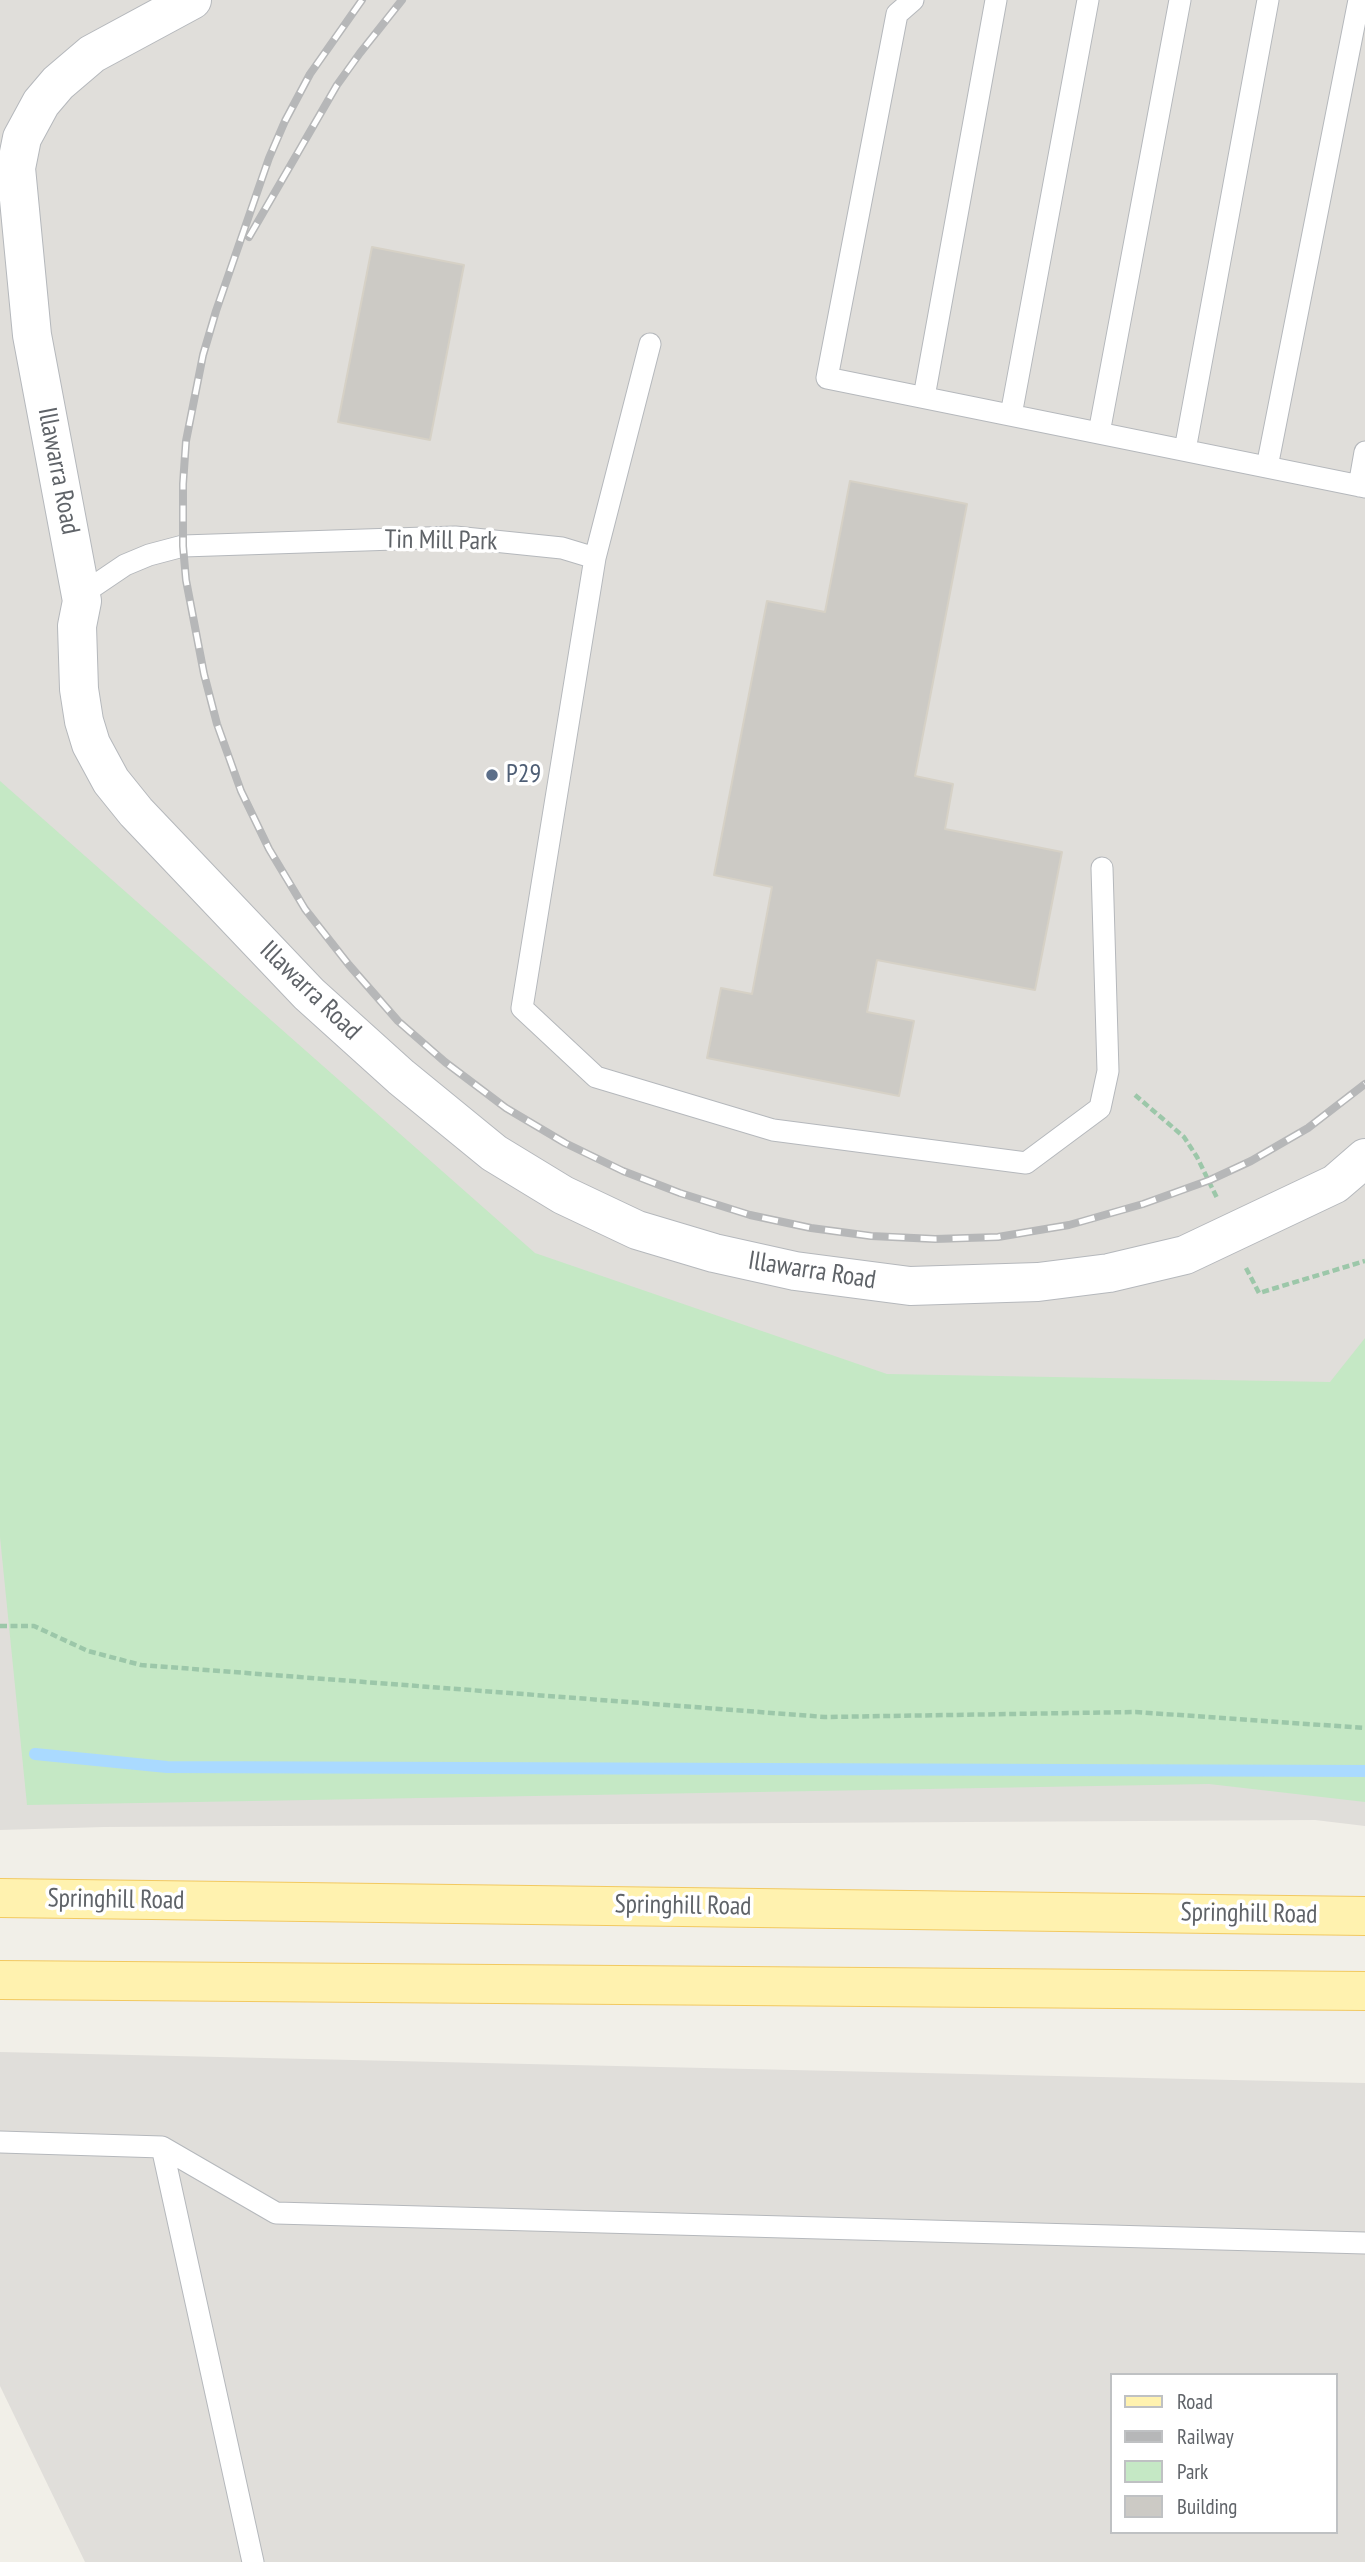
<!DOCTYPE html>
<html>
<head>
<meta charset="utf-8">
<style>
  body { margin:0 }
  #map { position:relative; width:1365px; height:2562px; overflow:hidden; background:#f1efe8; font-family:"PT Sans Narrow",sans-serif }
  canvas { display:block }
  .legend { position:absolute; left:1110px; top:2373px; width:228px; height:161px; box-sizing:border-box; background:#fff; border:2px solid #bfc1c3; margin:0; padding:9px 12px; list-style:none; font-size:21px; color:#5f6368 }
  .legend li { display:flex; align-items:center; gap:14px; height:35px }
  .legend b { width:35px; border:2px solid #bfc1c3 }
</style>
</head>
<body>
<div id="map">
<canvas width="1365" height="2562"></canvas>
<ul class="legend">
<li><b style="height:9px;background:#fff2af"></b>Road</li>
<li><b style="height:9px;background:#b6b7b8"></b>Railway</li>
<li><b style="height:19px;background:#c5e8c5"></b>Park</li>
<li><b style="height:19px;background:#cccac5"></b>Building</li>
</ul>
</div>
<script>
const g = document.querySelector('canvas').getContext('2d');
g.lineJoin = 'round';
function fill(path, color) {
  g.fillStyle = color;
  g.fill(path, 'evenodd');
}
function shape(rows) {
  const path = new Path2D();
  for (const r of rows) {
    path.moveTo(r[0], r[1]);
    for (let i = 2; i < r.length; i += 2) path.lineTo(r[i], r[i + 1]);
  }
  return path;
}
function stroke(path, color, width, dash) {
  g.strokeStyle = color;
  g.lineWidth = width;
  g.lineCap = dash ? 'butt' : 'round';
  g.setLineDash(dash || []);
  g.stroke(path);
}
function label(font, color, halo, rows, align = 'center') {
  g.font = font + ' "PT Sans Narrow",sans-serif';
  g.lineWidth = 7;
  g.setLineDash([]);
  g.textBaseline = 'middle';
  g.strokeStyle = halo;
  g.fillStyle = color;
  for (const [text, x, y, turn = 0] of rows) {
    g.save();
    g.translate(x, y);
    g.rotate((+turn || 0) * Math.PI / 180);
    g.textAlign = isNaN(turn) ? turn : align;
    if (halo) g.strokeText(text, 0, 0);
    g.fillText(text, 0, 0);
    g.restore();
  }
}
fill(shape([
  [0,0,1365,0,1365,1826,1315,1820,104,1827,0,1830],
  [0,2052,1365,2083,1365,2562,85,2562,0,2386],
  [1111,2375,1335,2375,1335,2532,1111,2532]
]), '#e0deda');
fill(shape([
  [0,781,535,1253,887,1374,1330,1382,1365,1338,1365,1802,1209,1784,27,1805,0,1537]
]), '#c5e8c5');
stroke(shape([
  [35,1754,167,1767,1365,1771]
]), '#aadaff', 12);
const building = shape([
  [372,247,464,265,430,440,338,422,372,247],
  [850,481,967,504,915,776,953,784,945,829,1062,852,1035,990,877,960,867,1012,914,1021,899,1096,707,1058,721,988,752,994,772,887,714,875,767,601,825,612,850,481]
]);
fill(building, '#cccac5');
stroke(building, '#d6d1c6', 2);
const service = shape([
  [913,0,897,14,827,378,1365,487],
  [924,397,996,0],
  [1011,415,1088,0],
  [1099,433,1180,0],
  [1185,450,1268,0],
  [1267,467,1359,0],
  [1359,486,1365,452],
  [595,558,522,1008,596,1077,773,1130,1026,1163,1100,1108,1108,1071,1102,868],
  [82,601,91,588,125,565,149,555,183,546,455,537,562,548,595,558,650,344],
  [0,2142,162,2147,276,2213,1365,2243],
  [162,2147,253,2562]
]);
const minor = shape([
  [192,0,92,54,58,83,41,103,22,138,16,168,32,335,82,601,77,626,79,689,84,721,91,744,111,781,136,812,309,994,401,1077,494,1153,563,1195,637,1230,714,1253,795,1271,910,1286,1038,1282,1109,1273,1185,1255,1335,1184,1365,1158]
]);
const primary = shape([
  [0,1898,1365,1916],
  [0,1980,1365,1991]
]);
stroke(service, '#b5b8bc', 23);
stroke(minor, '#b5b8bc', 40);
stroke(primary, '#f2c960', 40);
stroke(shape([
  [1135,1095,1184,1137,1197,1157,1217,1198],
  [1246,1268,1259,1293,1365,1261],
  [0,1626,34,1626,88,1651,141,1665,825,1717,1136,1712,1365,1728]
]), '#9cc7a9', 4.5, [7, 3.5]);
stroke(service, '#fff', 21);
stroke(minor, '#fff', 38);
stroke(primary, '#fff2af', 38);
const rail = shape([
  [362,0,310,74,285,121,269,158,216,311,203,355,186,441,183,484,183,546,186,580,204,674,217,724,241,791,269,849,305,909,349,965,398,1021,445,1062,506,1108,565,1143,623,1171,680,1193,750,1215,811,1228,871,1236,935,1239,998,1237,1069,1225,1143,1204,1210,1180,1251,1161,1308,1128,1365,1084],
  [249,237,337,85,360,53,402,0]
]);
stroke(rail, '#b6b7b8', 8);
stroke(rail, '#fff', 5, [16]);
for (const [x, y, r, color] of [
  [492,775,7,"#5c6f8a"]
]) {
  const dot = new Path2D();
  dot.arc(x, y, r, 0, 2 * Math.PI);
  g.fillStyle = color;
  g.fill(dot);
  stroke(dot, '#fff', 2.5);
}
label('26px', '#5f6368', '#fff', [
  ["Illawarra Road",58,471,79],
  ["Tin Mill Park",441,541,1],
  ["Illawarra Road",310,991,44],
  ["Illawarra Road",812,1271,9],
  ["Springhill Road",116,1900,1],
  ["Springhill Road",683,1906,1],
  ["Springhill Road",1249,1914,1]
]);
label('26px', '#4e5e75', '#fff', [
  ["P29",506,775]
], 'left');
</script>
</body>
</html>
